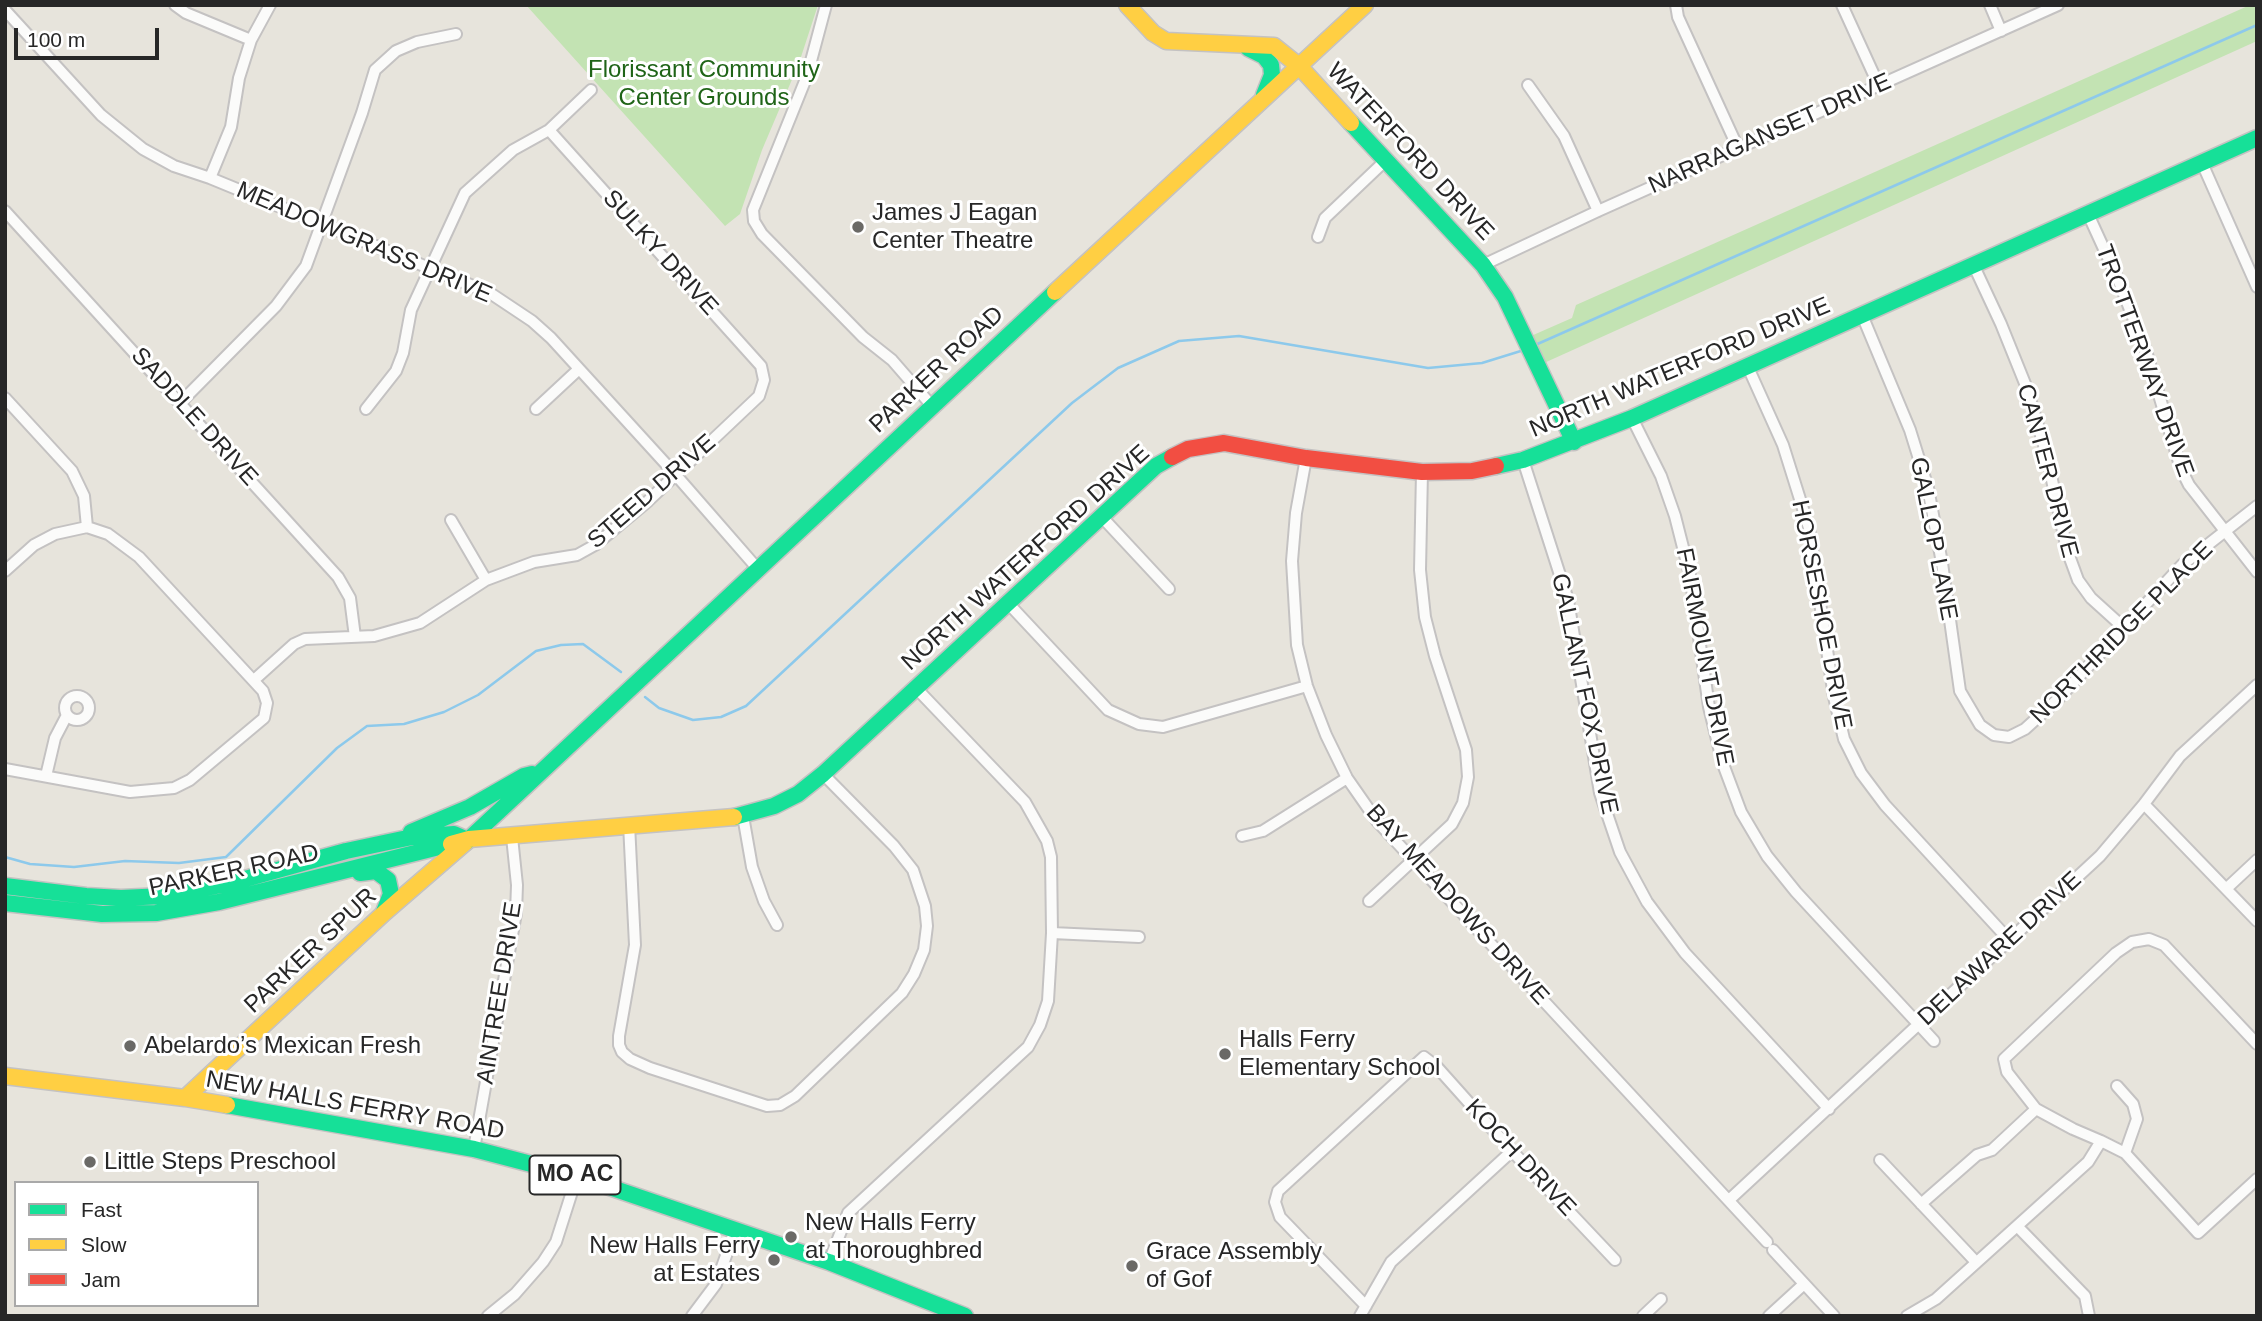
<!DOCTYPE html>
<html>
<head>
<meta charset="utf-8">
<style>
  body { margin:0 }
  #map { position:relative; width:2262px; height:1321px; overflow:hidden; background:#e7e4dc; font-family:Helvetica,sans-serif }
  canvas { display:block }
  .frame { position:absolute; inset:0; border:7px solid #272727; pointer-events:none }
  .legend { position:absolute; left:14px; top:1181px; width:245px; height:126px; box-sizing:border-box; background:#fff; border:2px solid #a9a9a9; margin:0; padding:9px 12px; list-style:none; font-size:21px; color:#272727 }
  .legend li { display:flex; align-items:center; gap:14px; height:35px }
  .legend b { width:35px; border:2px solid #a9a9a9 }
  .scale { position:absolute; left:14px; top:28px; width:145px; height:32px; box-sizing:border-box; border:4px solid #272727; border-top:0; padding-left:9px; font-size:21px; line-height:24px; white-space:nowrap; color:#272727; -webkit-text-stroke:5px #fff; paint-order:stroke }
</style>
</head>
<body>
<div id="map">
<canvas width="2262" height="1321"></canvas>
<div class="frame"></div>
<ul class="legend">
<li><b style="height:9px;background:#16e098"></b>Fast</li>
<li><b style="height:9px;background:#ffcf43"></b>Slow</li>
<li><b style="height:9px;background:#f24e42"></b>Jam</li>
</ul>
<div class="scale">100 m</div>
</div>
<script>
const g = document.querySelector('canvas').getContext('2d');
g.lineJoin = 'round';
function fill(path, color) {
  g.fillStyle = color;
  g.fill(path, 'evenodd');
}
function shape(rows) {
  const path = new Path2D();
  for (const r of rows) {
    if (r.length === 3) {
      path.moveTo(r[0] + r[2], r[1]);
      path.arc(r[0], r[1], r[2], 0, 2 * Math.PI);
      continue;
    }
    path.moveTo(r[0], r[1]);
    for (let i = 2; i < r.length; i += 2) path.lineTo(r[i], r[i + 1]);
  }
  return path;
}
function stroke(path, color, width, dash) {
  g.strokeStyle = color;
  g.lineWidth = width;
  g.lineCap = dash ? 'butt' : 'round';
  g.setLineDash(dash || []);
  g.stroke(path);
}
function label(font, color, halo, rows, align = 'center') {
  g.font = font + ' Helvetica,sans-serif';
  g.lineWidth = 6;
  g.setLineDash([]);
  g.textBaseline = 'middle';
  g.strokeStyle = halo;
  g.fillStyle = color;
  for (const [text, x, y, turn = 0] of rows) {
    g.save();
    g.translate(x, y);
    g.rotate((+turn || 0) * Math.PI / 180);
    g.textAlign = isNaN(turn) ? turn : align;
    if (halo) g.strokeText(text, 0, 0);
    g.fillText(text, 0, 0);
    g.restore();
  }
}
fill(shape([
  [526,5,818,5,799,63,762,150,740,214,725,226],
  [2250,5,2257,5,2257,41,1544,363,1531,336,1572,318,1576,305]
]), '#c3e3b3');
stroke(shape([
  [1533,346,2257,25],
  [645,697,659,708,693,720,721,717,746,706,1072,403,1118,368,1179,341,1239,336,1428,368,1482,363,1524,350],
  [5,857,30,864,74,867,125,861,179,863,226,857,337,748,367,726,404,724,444,712,478,695,536,651,561,645,583,644,621,672]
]), '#8dc9eb', 2.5);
const street = shape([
  [175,5,186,13,251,40],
  [826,5,807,76,753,210,754,221,762,234,863,337,892,360,932,406],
  [1676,5,1678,17,1738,148],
  [1842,5,1879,86],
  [1990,5,2001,31],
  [5,10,101,115,143,149,174,166,210,178,490,293,532,321,551,338,675,474,757,568],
  [1528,85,1564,136,1598,211],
  [2202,163,2257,287],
  [210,178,231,127,239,78,251,40,270,5],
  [5,211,338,577,350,598,355,637],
  [2088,214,2120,284,2146,351,2181,469,2189,485,2257,572],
  [1318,237,1325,218,1386,160],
  [1973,264,2001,324,2026,386,2046,452,2067,550,2078,580,2091,598,2123,627],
  [1483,265,1598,211,2058,5],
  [1862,315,1910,430,1928,488,1942,563,1960,691,1980,725,1994,735,2009,737,2025,729,2058,699,2182,565,2257,506],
  [1747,365,1783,445,1809,528,1834,697,1844,739,1861,773,1885,805,2010,941],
  [5,398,72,471,84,496,87,527],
  [181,402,276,306,306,266,362,113,375,70,396,51,417,42,456,34],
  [366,409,396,371,403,353,411,310,465,193,513,150,549,130,591,90],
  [536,409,579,369],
  [1632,418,1661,476,1675,516,1690,575,1709,707,1723,764,1741,812,1767,856,1796,892,1934,1041],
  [1306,458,1296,513,1292,561,1297,645,1307,686,1326,735,1347,778,1377,821,1767,1242],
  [1523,460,1568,600,1600,793,1620,852,1647,902,1685,953,1829,1109],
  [1101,516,1169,589],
  [451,520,486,580],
  [5,571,34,545,55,534,87,527],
  [1007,602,1108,710,1139,724,1163,727,1307,686],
  [254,680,294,644,305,639,374,636,420,623,486,580,534,562,577,555,595,545,648,501,759,396,764,380,761,366,549,130],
  [77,708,12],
  [5,769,130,792,174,788,190,780,264,718,267,703,263,691,139,557,108,534,87,527],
  [46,776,55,738,67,715],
  [2144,804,2257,921],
  [743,816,752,867,764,901,777,925],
  [629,824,635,945,619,1036,619,1045,622,1052,630,1059,650,1068,767,1106,780,1105,795,1096,902,993,914,974,924,950,927,926,925,906,913,870,894,846,823,774],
  [1242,836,1263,831,1347,778],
  [2227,888,2257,860],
  [1369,901,1452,824,1463,803,1468,777,1466,750,1435,656,1425,617,1420,570,1422,472],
  [1052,933,1139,937],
  [2117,1086,2133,1104,2137,1119,2125,1153,2198,1233,2257,1179],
  [2101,1141,2073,1129,2036,1109,2007,1072,2004,1059,2116,953,2132,942,2149,939,2164,945,2257,1044],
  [474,1149,516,913,517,885,512,837],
  [1880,1160,1976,1262],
  [1729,1200,2100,856,2144,804,2180,756,2257,685],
  [1921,1204,1977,1155,1992,1150,2036,1109],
  [2017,1226,2085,1296,2089,1316],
  [1773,1250,1834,1316],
  [829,1262,848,1213,1028,1047,1040,1025,1048,1001,1052,933,1051,857,1047,841,1025,802,916,688],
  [1366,1306,1280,1217,1275,1202,1278,1191,1424,1057,1437,1067,1512,1151,1615,1260],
  [488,1316,515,1294,543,1262,556,1242,577,1176],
  [692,1316,716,1284,735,1230],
  [1360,1316,1391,1262,1512,1151],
  [1643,1316,1661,1299],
  [1769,1316,1804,1284],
  [1907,1316,1936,1299,2088,1162,2101,1141,2125,1153]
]);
const fast = shape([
  [1248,48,1264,56,1271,65,1272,75,1264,95],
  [1351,123,1483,265,1505,297,1574,442],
  [1496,466,1523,460,1632,418,2257,138],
  [734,817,774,806,798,794,823,774,1156,466,1172,457],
  [411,832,470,807,524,776,532,774],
  [466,842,1055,292],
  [360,873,376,871,388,880,391,894,384,912],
  [5,886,86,896,121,898,164,896,227,884,346,851,412,837,454,834,463,838],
  [5,903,102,914,156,913,219,902,451,844],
  [227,1105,474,1149,577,1176,829,1262,965,1316]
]);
const slow = shape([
  [1127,5,1153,33,1166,41,1274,46,1299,66,1351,123],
  [1055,292,1365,5],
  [451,844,469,839,734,817],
  [5,1076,185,1098,227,1105],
  [185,1098,384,913,466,842]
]);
const jam = shape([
  [1172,457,1188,449,1224,443,1306,458,1422,472,1472,471,1496,466]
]);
stroke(street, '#c4c2c2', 14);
stroke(fast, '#c4c2c2', 19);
stroke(slow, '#c4c2c2', 19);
stroke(jam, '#c4c2c2', 19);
stroke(street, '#fbfbfa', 10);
stroke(fast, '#16e098', 16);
stroke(slow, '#ffcf43', 16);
stroke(jam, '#f24e42', 16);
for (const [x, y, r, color] of [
  [858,227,7,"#6a6966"],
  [130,1046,7,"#6a6966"],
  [1225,1054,7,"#6a6966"],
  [90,1162,7,"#6a6966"],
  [791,1237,7,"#6a6966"],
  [774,1260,7,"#6a6966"],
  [1132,1266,7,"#6a6966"]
]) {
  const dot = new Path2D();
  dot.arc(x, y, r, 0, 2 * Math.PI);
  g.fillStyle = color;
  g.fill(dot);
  stroke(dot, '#fff', 2.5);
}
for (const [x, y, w] of [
  [575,1175,91]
]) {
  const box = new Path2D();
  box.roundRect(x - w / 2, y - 19.5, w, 39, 5);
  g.fillStyle = '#fff';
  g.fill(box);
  stroke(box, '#272727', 2);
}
label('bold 23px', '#272727', null, [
  ["MO AC",575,1175]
]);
label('24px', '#1f6417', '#fff', [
  ["Florissant Community",704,70],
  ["Center Grounds",704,98]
]);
label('24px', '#272727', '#fff', [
  ["NARRAGANSET DRIVE",1770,134,-24],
  ["WATERFORD DRIVE",1410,152,47],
  ["MEADOWGRASS DRIVE",364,243,23],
  ["SULKY DRIVE",660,253,48],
  ["TROTTERWAY DRIVE",2144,361,70],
  ["NORTH WATERFORD DRIVE",1680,368,-23],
  ["PARKER ROAD",937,370,-43],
  ["SADDLE DRIVE",194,417,48],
  ["CANTER DRIVE",2047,471,75],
  ["STEED DRIVE",652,492,-41],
  ["GALLOP LANE",1933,539,79],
  ["NORTH WATERFORD DRIVE",1026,558,-42],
  ["HORSESHOE DRIVE",1821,615,79],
  ["NORTHRIDGE PLACE",2122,633,-45],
  ["FAIRMOUNT DRIVE",1704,657,79],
  ["GALLANT FOX DRIVE",1584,694,78],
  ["PARKER ROAD",234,871,-12],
  ["BAY MEADOWS DRIVE",1457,905,48],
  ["DELAWARE DRIVE",2000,949,-43],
  ["PARKER SPUR",311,951,-43],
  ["AINTREE DRIVE",500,993,-81],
  ["NEW HALLS FERRY ROAD",355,1106,10],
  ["KOCH DRIVE",1520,1158,47]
]);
label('24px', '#272727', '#fff', [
  ["James J Eagan",872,213],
  ["Center Theatre",872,241],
  ["Halls Ferry",1239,1040],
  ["Elementary School",1239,1068],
  ["Abelardo’s Mexican Fresh",144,1046],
  ["Little Steps Preschool",104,1162],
  ["New Halls Ferry",805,1223],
  ["at Thoroughbred",805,1251],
  ["New Halls Ferry",760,1246,"right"],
  ["at Estates",760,1274,"right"],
  ["Grace Assembly",1146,1252],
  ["of Gof",1146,1280]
], 'left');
</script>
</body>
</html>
